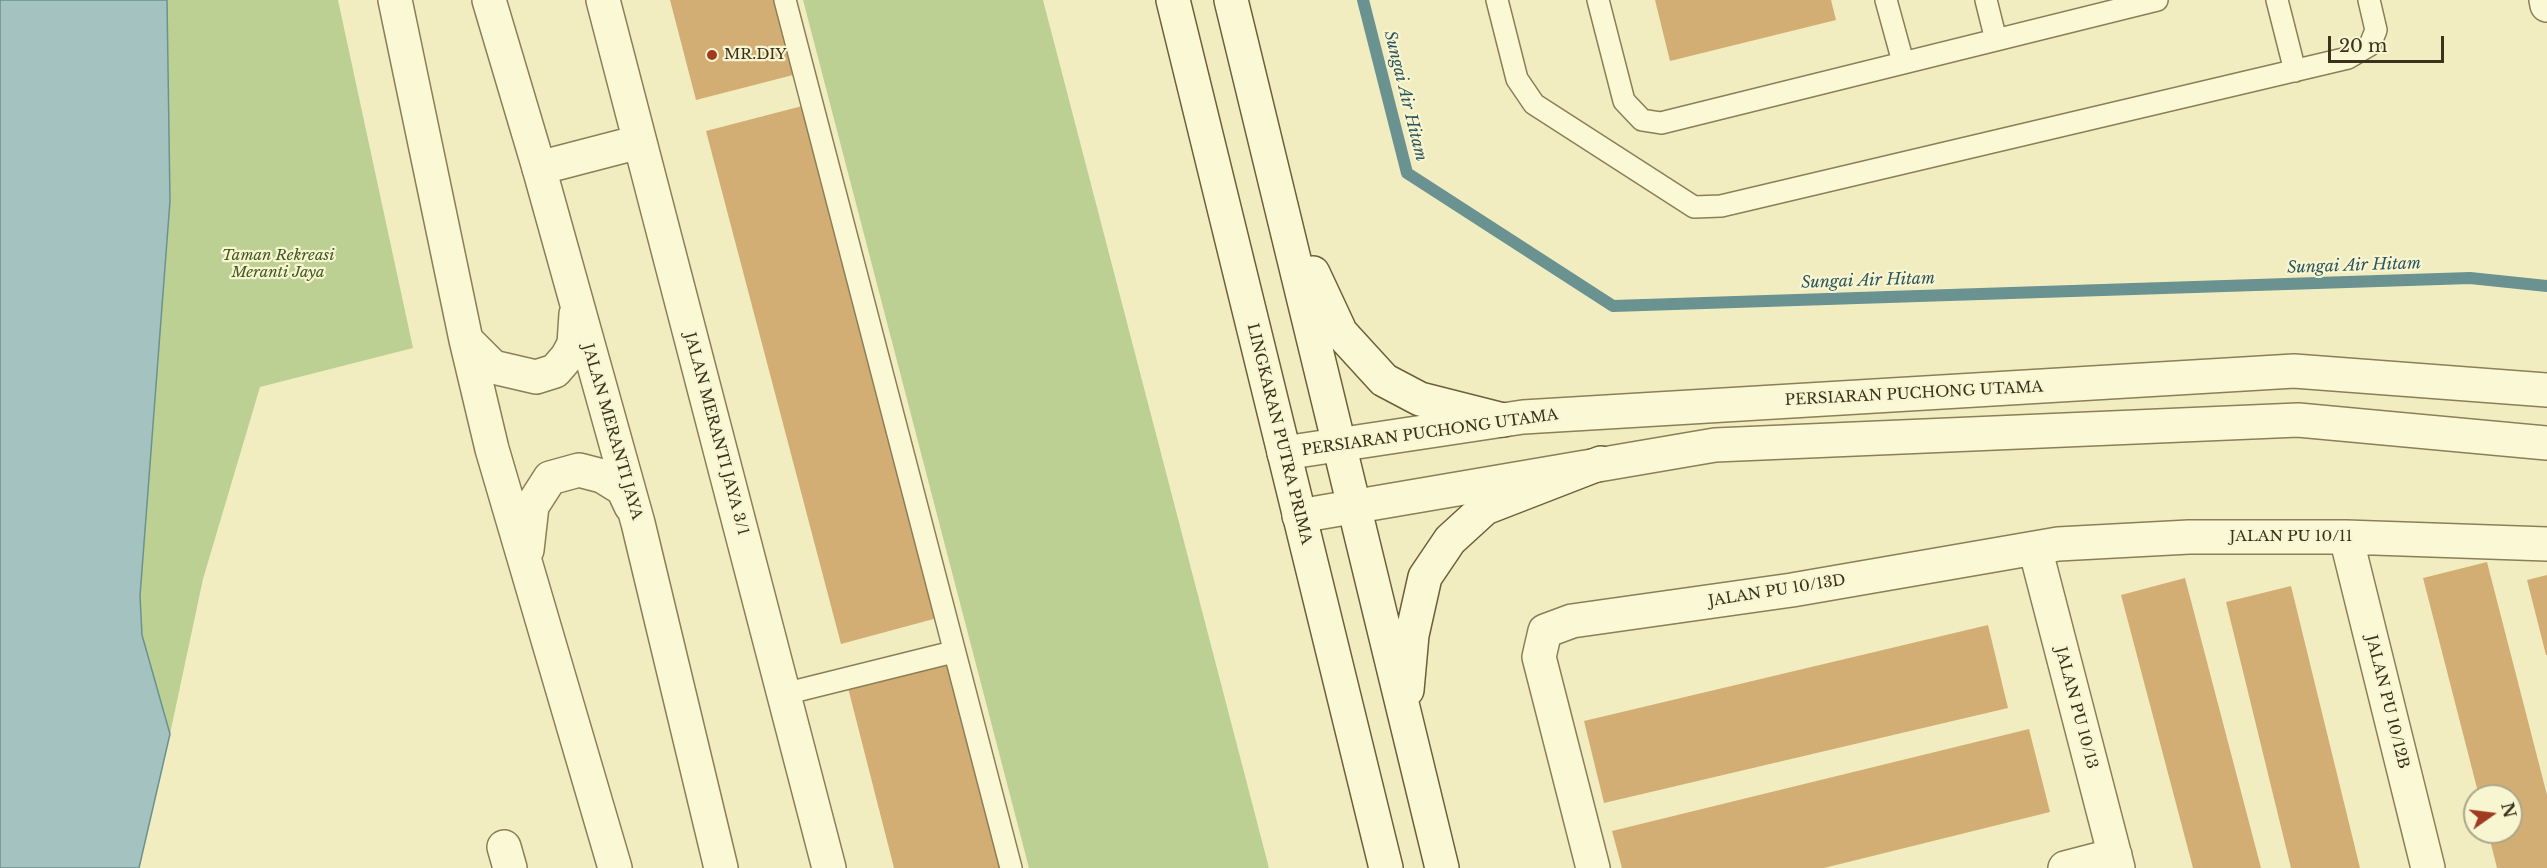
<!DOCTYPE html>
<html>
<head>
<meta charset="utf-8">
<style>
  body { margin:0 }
  #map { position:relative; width:2547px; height:868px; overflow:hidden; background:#f1edc1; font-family:"Libre Baskerville",serif }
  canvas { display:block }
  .north { position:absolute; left:2463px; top:784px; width:60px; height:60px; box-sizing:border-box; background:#f8f5d1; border:2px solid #aca789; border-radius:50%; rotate:76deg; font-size:16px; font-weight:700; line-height:24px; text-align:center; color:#3b311c }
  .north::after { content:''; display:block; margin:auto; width:21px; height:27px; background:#a03b22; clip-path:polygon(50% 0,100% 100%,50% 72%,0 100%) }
  .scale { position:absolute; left:2328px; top:36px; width:116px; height:27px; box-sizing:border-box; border:3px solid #3b311c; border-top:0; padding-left:8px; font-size:18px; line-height:21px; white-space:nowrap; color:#3b311c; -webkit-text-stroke:4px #f8f5d1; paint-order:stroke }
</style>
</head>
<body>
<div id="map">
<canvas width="2547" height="868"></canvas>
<div class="north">N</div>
<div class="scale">20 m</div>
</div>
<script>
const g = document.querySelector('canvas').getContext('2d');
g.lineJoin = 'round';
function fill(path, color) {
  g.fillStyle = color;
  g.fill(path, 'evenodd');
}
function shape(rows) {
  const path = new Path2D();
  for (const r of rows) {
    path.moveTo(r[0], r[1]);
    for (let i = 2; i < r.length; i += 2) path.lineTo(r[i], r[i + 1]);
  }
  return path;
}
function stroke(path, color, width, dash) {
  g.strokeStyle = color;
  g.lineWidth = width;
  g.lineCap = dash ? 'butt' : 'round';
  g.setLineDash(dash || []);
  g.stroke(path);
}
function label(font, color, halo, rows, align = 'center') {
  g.font = font + ' "Libre Baskerville",serif';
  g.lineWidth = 4.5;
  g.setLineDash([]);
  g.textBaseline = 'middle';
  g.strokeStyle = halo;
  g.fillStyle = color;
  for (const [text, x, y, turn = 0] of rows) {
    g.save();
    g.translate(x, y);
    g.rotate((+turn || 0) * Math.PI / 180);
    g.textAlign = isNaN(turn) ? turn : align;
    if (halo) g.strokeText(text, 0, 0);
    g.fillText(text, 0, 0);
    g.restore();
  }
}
fill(shape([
  [167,0,338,0,413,348,260,387,203,579,170,734,142,635,140,596,170,201],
  [803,0,1043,0,1269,868,1029,868]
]), '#bdd094');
const water = shape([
  [0,0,167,0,170,201,140,596,142,635,170,734,139,868,0,868,0,0]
]);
fill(water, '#a4c3c0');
stroke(water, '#6a9290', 1.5);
stroke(shape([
  [1363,0,1407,173,1613,306,2470,278,2547,286]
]), '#6a9290', 12);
fill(shape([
  [670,0,778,0,797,74,696,100],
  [1655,0,1831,0,1836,20,1670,61],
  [806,105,941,617,841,644,706,131],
  [2487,562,2547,795,2547,868,2497,868,2488,832,2511,832,2511,796,2479,796,2423,578],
  [2547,575,2547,655,2546,655,2527,580],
  [2185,578,2261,868,2193,868,2121,595],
  [2291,586,2360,868,2291,868,2226,602],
  [1988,625,2008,708,1604,803,1584,721],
  [953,657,1007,868,894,868,847,684],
  [2029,729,2050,812,1824,868,1622,868,1612,831]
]), '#d3ae74');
const service = shape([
  [785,0,1011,868],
  [1497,0,1517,79,1534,104,1694,207,1721,206,2348,58,2370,45,2376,30,2369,0],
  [1598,0,1624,101,1642,120,1661,123,2157,0],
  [1886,0,1903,62],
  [1986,0,1996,40],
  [2277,0,2295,71],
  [784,694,953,652]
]);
const minor = shape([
  [603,0,829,868],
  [2546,0,2547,5],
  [539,168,639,142],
  [2346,537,2428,868],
  [2035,548,2118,868],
  [504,847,510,868],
  [1593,868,1539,657,1545,631,1572,621,1792,590,2058,544,2189,537,2346,537,2547,544],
  [2065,868,2115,855]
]);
const tertiary = shape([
  [395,0,466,340,492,449,615,868],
  [489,0,539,168,638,523,721,868],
  [466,340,493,367,536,377,555,371,567,357,574,344,576,314],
  [1284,453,1523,417,2294,371,2547,390],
  [1299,516,1715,445,2298,420,2547,443],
  [527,550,532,506,550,478,579,470,602,476,623,489,631,506]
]);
const secondary = shape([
  [1173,0,1386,868],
  [1231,0,1442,868],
  [1313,273,1341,333,1384,380,1420,399,1503,420],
  [1407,690,1412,635,1425,577,1450,540,1485,508,1601,463]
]);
stroke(service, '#8c7e57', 24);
stroke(minor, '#8c7e57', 36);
stroke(tertiary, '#8c7e57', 36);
stroke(secondary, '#6e5f3a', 36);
stroke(service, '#fbf8d5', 21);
stroke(minor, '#fbf8d5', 33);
stroke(tertiary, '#fbf8d5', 33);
stroke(secondary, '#fbf8d5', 33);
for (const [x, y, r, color] of [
  [712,55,6,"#a03b22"]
]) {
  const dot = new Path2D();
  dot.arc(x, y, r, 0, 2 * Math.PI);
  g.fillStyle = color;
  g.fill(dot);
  stroke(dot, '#f8f5d1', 2);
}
label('15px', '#3b311c', '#f8f5d1', [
  ["MR.DIY",724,55]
], 'left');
label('italic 15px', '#405921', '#f8f5d1', [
  ["Taman Rekreasi",278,256],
  ["Meranti Jaya",278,273]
]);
label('15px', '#3b311c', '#f8f5d1', [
  ["PERSIARAN PUCHONG UTAMA",1914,394,-3],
  ["JALAN MERANTI JAYA",612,432,74],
  ["PERSIARAN PUCHONG UTAMA",1430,433,-8],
  ["JALAN MERANTI JAYA 3/1",716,434,75],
  ["LINGKARAN PUTRA PRIMA",1279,434,76],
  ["JALAN PU 10/11",2291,537],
  ["JALAN PU 10/13D",1777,591,-9],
  ["JALAN PU 10/12B",2387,702,76],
  ["JALAN PU 10/13",2076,708,75]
]);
label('italic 16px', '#2b555c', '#f8f5d1', [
  ["Sungai Air Hitam",1405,96,76],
  ["Sungai Air Hitam",2354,266,-2],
  ["Sungai Air Hitam",1868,281,-2]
]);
</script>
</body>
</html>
